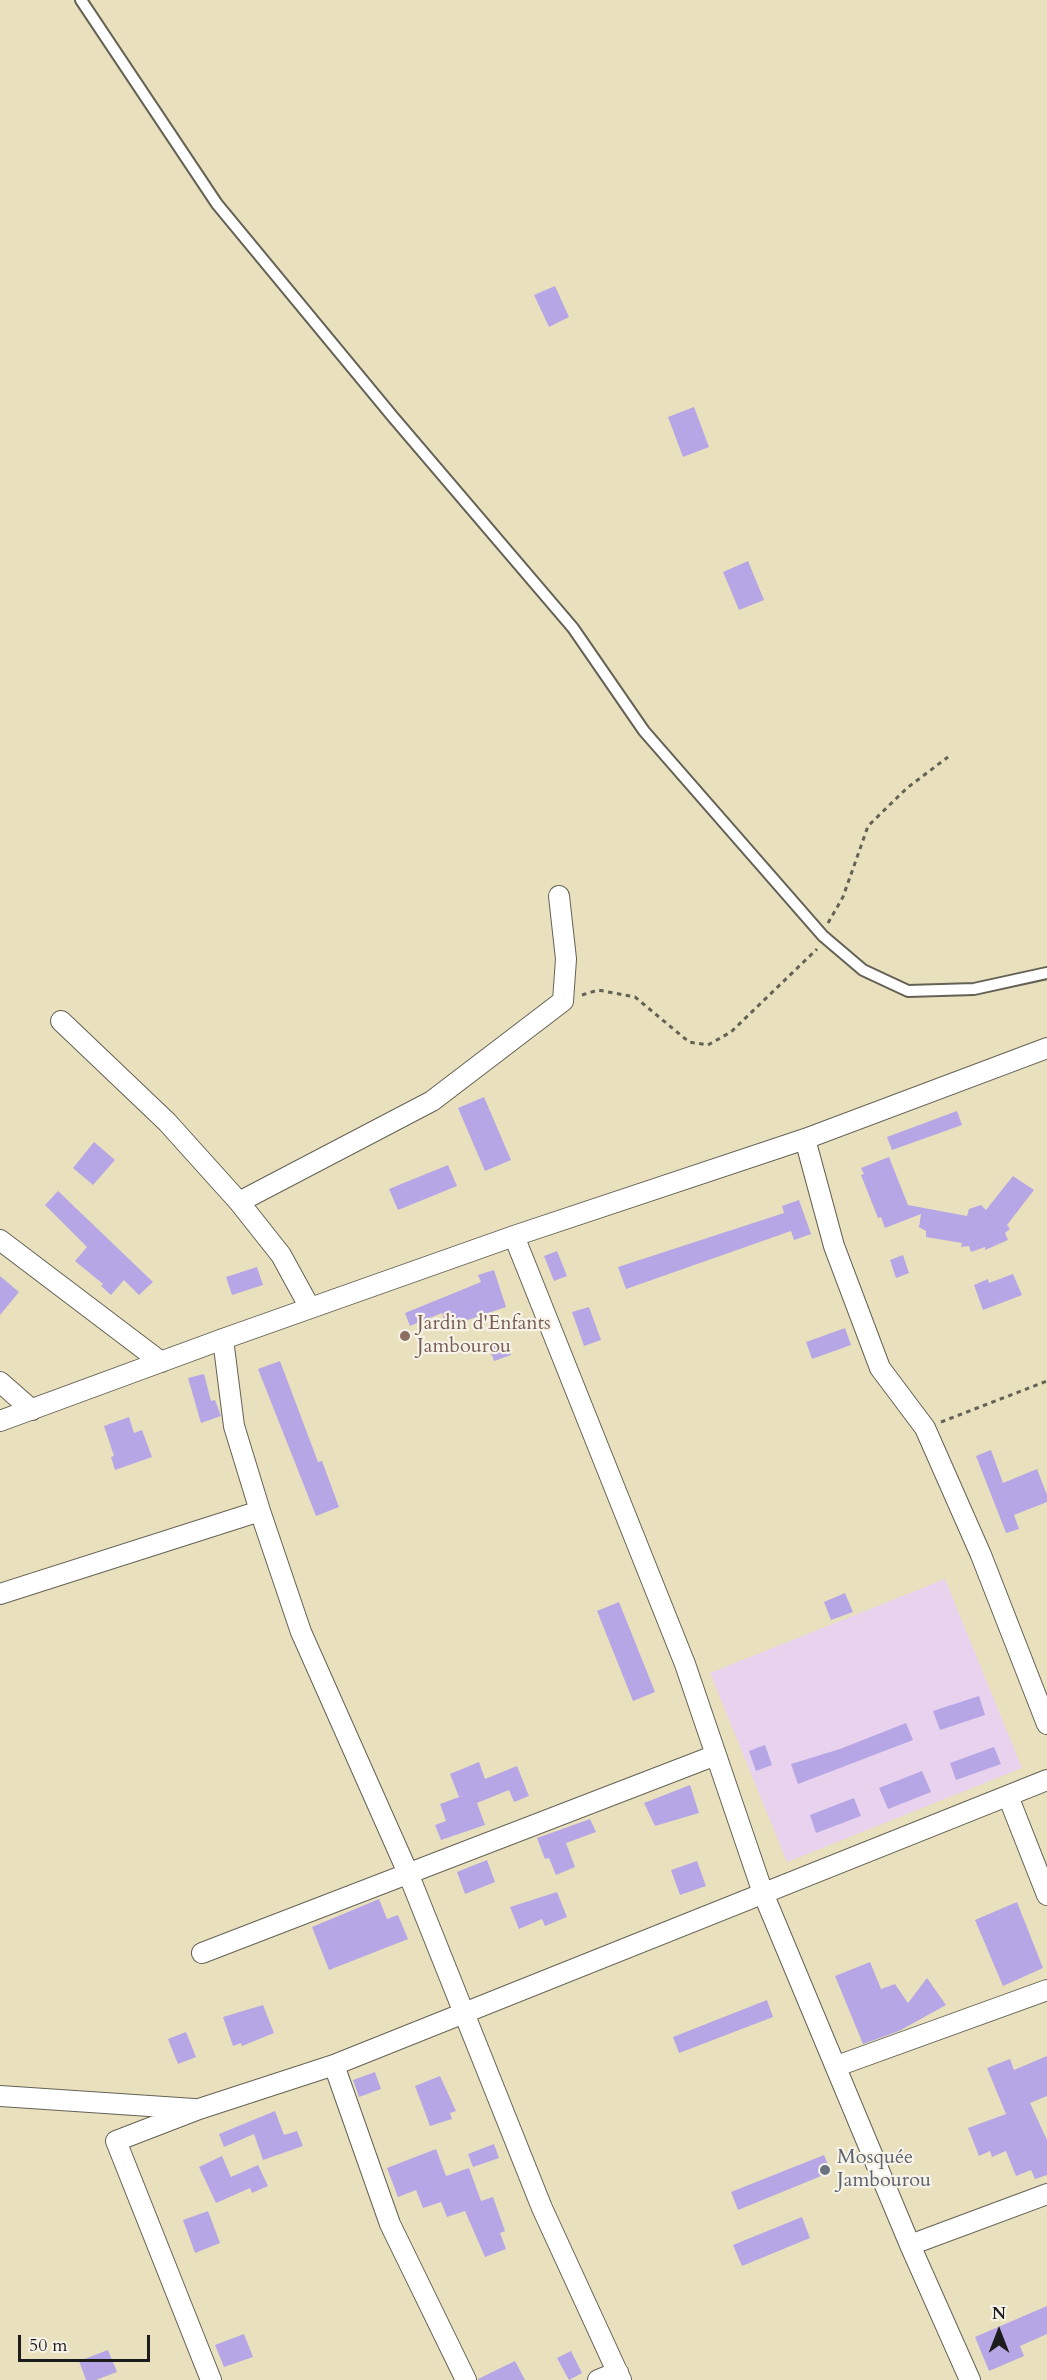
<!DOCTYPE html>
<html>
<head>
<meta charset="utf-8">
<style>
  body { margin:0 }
  #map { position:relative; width:1047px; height:2380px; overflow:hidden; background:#e9e1be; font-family:Cardo,serif }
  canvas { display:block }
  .north { position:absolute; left:969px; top:2302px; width:60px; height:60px; -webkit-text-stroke:4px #f7f3e8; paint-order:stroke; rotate:0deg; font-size:16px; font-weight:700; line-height:24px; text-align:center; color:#1c1c1c }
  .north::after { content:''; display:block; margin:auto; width:21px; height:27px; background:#1c1c1c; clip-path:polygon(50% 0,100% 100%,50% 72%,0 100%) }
  .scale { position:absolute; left:18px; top:2335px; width:132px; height:27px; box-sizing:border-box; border:3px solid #1c1c1c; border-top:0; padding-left:8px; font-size:18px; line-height:21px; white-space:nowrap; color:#1c1c1c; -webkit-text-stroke:4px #f7f3e8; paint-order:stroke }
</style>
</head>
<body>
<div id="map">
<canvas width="1047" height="2380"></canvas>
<div class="north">N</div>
<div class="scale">50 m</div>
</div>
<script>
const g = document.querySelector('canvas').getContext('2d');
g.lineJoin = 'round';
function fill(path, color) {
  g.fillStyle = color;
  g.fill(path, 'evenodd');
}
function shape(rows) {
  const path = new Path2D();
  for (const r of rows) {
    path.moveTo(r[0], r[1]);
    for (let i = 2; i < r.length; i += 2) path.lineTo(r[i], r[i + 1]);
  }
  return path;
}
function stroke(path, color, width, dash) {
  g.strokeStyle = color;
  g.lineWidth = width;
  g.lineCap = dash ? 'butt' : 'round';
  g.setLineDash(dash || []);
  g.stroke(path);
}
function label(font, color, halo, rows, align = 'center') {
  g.font = font + ' Cardo,serif';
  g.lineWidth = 4.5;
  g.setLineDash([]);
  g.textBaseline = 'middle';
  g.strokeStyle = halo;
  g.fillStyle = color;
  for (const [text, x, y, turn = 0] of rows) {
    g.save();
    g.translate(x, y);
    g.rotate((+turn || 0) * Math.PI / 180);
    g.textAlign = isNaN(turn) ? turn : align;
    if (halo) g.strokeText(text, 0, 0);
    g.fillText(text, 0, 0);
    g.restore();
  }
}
fill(shape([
  [945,1579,1022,1768,787,1862,710,1673]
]), '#e8d2ee');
fill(shape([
  [555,286,569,317,549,327,534,295],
  [694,407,709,447,683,457,668,417],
  [748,561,764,600,739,610,723,572],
  [484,1097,511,1160,485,1171,458,1108],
  [957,1111,962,1125,892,1150,887,1137],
  [94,1142,115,1160,93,1185,73,1168],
  [889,1157,908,1205,967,1216,969,1209,981,1205,986,1210,1013,1176,1034,1190,1007,1225,1010,1229,1005,1233,1008,1240,985,1250,985,1247,971,1252,969,1246,961,1247,962,1243,926,1237,926,1231,919,1227,921,1214,885,1228,881,1217,878,1218,861,1175,864,1174,861,1168],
  [448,1165,457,1186,398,1210,389,1189],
  [58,1191,153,1282,139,1295,124,1280,111,1295,101,1286,103,1284,75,1261,87,1247,45,1205],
  [799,1200,811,1234,794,1240,791,1231,626,1289,618,1267,784,1213,782,1206],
  [557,1251,567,1276,554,1281,544,1256],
  [903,1255,909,1273,896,1278,890,1260],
  [257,1267,263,1285,232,1295,226,1277],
  [494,1270,506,1307,447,1327,442,1313,410,1326,405,1313,481,1282,478,1275],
  [1013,1274,1022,1295,983,1310,974,1285,988,1279,989,1283],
  [0,1276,19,1292,0,1315],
  [589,1307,601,1340,584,1346,572,1312],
  [845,1328,851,1345,812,1359,806,1342],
  [506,1341,511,1355,494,1361,489,1347],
  [280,1361,318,1462,322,1461,339,1507,316,1516,258,1369],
  [204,1374,211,1401,215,1400,221,1416,201,1423,188,1378],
  [129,1417,134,1433,142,1430,152,1457,115,1470,111,1457,114,1456,104,1426],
  [991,1450,1003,1483,1037,1469,1047,1495,1047,1502,1014,1515,1019,1529,1006,1533,976,1456],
  [845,1593,853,1612,831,1620,824,1602],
  [619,1602,655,1692,633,1701,597,1611],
  [979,1696,985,1715,940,1730,933,1711],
  [906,1723,913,1740,798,1784,791,1764,840,1749],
  [765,1745,772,1765,756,1771,749,1751],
  [994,1747,1001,1764,956,1780,950,1763],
  [479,1762,485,1779,517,1766,529,1796,514,1802,509,1790,477,1803,485,1825,441,1840,435,1825,446,1821,440,1804,459,1797,450,1774],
  [922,1771,931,1792,888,1809,879,1788],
  [690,1785,699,1813,655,1826,644,1803],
  [854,1798,861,1816,816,1833,810,1815],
  [590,1819,596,1832,566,1843,575,1867,556,1875,549,1858,545,1859,537,1838],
  [487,1860,495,1882,465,1894,457,1872],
  [697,1861,706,1886,680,1895,671,1870],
  [557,1892,567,1917,545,1926,542,1919,519,1929,510,1907],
  [379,1899,387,1919,398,1915,408,1939,329,1970,312,1927],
  [1017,1902,1043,1968,1003,1986,975,1920],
  [870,1962,881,1989,895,1984,908,2003,927,1978,946,2005,899,2031,863,2044,835,1976],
  [767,2000,773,2017,679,2053,673,2037],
  [263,2005,274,2033,242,2046,241,2043,233,2046,223,2017],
  [186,2032,196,2057,178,2064,168,2039],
  [1047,2056,1047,2096,1030,2103,1047,2140,1047,2175,1035,2179,1031,2170,1016,2176,1006,2151,992,2157,990,2151,979,2156,968,2128,1006,2114,987,2068,1010,2059,1014,2070],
  [375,2072,381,2089,359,2097,353,2080],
  [440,2076,456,2111,450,2113,452,2119,430,2126,415,2086],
  [275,2111,284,2135,297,2131,303,2146,263,2160,254,2134,224,2147,219,2134],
  [494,2144,499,2158,473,2167,468,2154],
  [436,2149,446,2176,469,2168,481,2201,493,2197,505,2231,500,2233,506,2249,485,2257,465,2211,447,2217,441,2202,423,2208,416,2190,398,2197,387,2168],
  [824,2155,831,2172,738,2210,731,2192],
  [222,2156,231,2177,258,2165,268,2186,252,2193,250,2188,216,2203,199,2167],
  [208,2211,220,2243,195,2253,183,2220],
  [802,2217,810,2238,742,2266,733,2245],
  [1047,2306,1047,2334,1020,2346,1024,2356,989,2371,975,2337],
  [244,2334,253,2357,224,2367,215,2345],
  [108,2350,117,2372,96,2380,86,2380,79,2361],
  [571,2351,582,2373,569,2380,557,2358],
  [515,2361,525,2380,478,2380,478,2379]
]), '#b6a6e6');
const lane = shape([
  [81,0,217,204,393,417,573,628,644,731,823,936,863,970,908,991,974,989,1047,973]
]);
const street = shape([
  [61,1021,167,1122,239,1202,281,1255,310,1308],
  [805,1139,834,1246,880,1368,925,1428,981,1555,1047,1724],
  [239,1202,432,1101,563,1001,566,959,559,896],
  [514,1236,685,1664,763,1893,910,2245,970,2380],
  [0,1240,161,1362],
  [223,1339,234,1426,260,1511,301,1632,408,1873,542,2208,621,2380],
  [0,1382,32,1410],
  [0,1421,223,1339,514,1236,805,1139,1047,1048],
  [0,1594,260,1511],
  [1008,1796,1047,1895],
  [202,1953,716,1755],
  [334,2065,390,2224,466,2380],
  [837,2066,1047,1990],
  [0,2096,194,2109],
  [910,2245,1047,2194],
  [211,2380,116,2141,199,2109,334,2065,1047,1780],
  [598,2380,618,2372]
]);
stroke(lane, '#646155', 14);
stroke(street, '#646155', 22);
stroke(shape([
  [828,923,843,897,868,826,907,788,948,757],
  [582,995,598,990,635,997,689,1042,708,1045,731,1032,817,949],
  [941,1422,1047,1381]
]), '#646155', 3, [4.5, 4.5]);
stroke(lane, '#fff', 10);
stroke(street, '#fff', 20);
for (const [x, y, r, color] of [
  [405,1336,6,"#8d6e63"],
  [825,2170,6,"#6b7280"]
]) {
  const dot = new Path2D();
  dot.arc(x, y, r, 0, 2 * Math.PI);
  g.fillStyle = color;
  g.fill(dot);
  stroke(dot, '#f7f3e8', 2);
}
label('20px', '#785e54', '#f7f3e8', [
  ["Jardin d'Enfants",417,1324],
  ["Jambourou",417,1347]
], 'left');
label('20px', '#5b616d', '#f7f3e8', [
  ["Mosquée",837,2158],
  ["Jambourou",837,2181]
], 'left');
</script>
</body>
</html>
